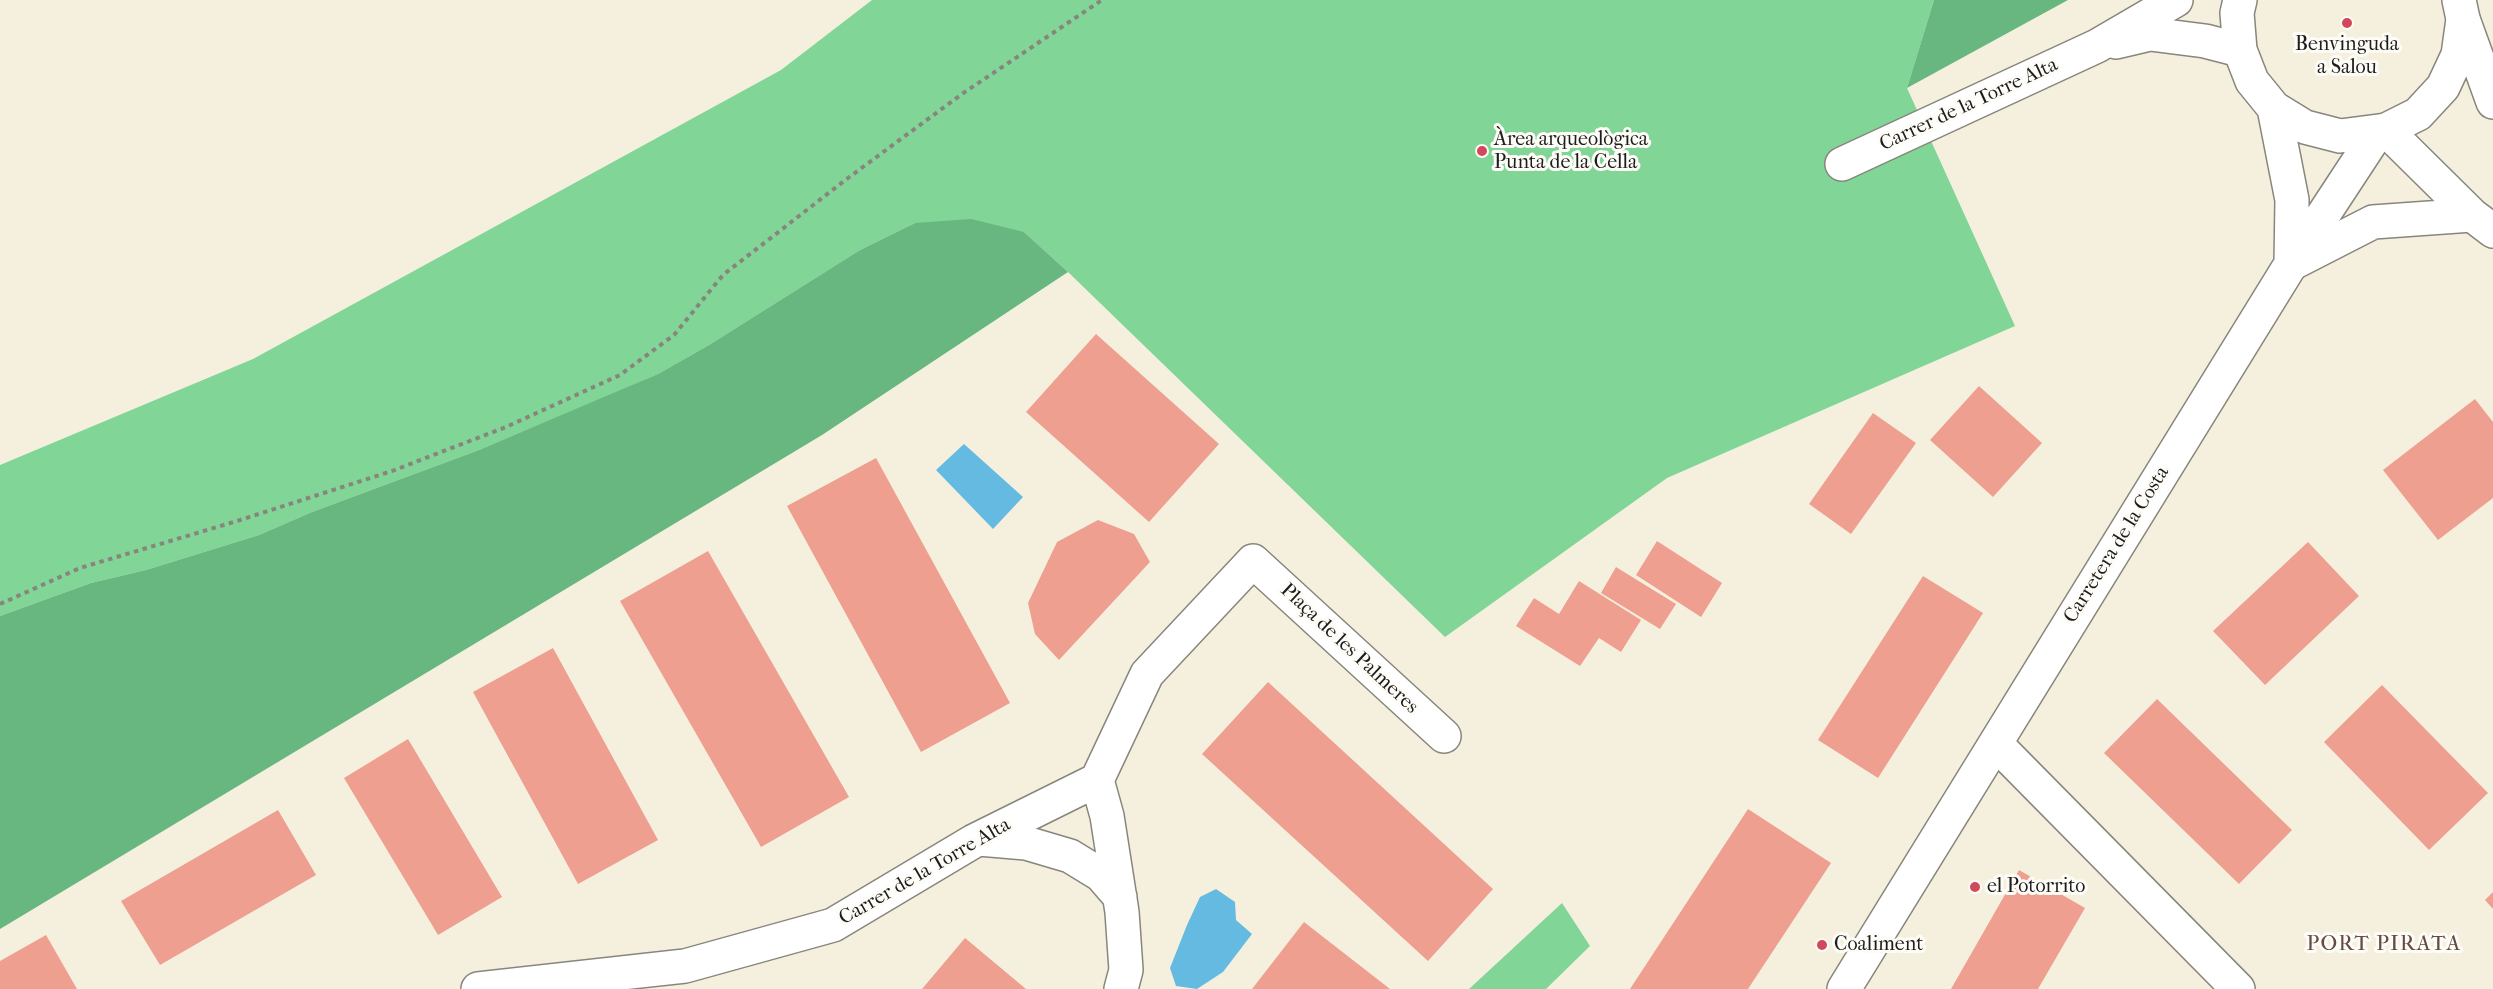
<!DOCTYPE html>
<html>
<head>
<meta charset="utf-8">
<style>
  body { margin:0 }
  canvas { display:block; background:#f5f0dd }
</style>
</head>
<body>
<canvas width="2493" height="989"></canvas>
<script>
const g = document.querySelector('canvas').getContext('2d');
g.lineJoin = 'round';
function fill(path, color) {
  g.fillStyle = color;
  g.fill(path, 'evenodd');
}
function shape(rows) {
  const path = new Path2D();
  for (const r of rows) {
    path.moveTo(r[0], r[1]);
    for (let i = 2; i < r.length; i += 2) path.lineTo(r[i], r[i + 1]);
  }
  return path;
}
function stroke(path, color, width, dash) {
  g.strokeStyle = color;
  g.lineWidth = width;
  g.lineCap = dash ? 'butt' : 'round';
  g.setLineDash(dash || []);
  g.stroke(path);
}
function label(font, color, halo, rows, align = 'center') {
  g.font = font + ' "IM FELL French Canon",serif';
  g.lineWidth = 6;
  g.setLineDash([]);
  g.textBaseline = 'middle';
  g.strokeStyle = halo;
  g.fillStyle = color;
  for (const [text, x, y, turn = 0] of rows) {
    g.save();
    g.translate(x, y);
    g.rotate((+turn || 0) * Math.PI / 180);
    g.textAlign = isNaN(turn) ? turn : align;
    if (halo) g.strokeText(text, 0, 0);
    g.fillText(text, 0, 0);
    g.restore();
  }
}
fill(shape([
  [872,0,1934,0,1907,88,2015,326,1667,478,1445,637,1068,272,1024,232,915,223,860,250,709,345,658,374,603,398,479,450,312,512,259,535,146,570,91,583,0,616,0,465,253,359,781,70],
  [1562,903,1590,946,1546,989,1469,989]
]), '#81d597');
fill(shape([
  [1934,0,2068,0,1907,88],
  [971,219,1024,232,1068,272,822,435,0,929,0,616,91,583,146,570,259,535,312,512,479,450,658,374,709,345,860,250,915,223]
]), '#68b680');
fill(shape([
  [964,444,1023,497,993,529,936,470],
  [1216,889,1235,902,1236,920,1252,934,1223,972,1197,989,1176,986,1170,968,1187,925,1200,897]
]), '#64bae1');
fill(shape([
  [1096,334,1219,444,1149,522,1026,412],
  [1979,386,2042,443,1993,497,1930,440],
  [2475,399,2493,422,2493,498,2438,540,2383,470],
  [1873,413,1916,443,1851,534,1809,504],
  [876,458,1010,703,921,752,787,506],
  [1098,520,1134,534,1150,562,1059,660,1035,634,1028,603,1057,542],
  [1657,541,1722,583,1701,617,1636,575],
  [2308,542,2359,596,2265,685,2213,631],
  [708,551,849,797,761,847,620,601],
  [1616,567,1676,604,1660,629,1601,593],
  [1923,576,1983,613,1878,778,1818,740],
  [1579,581,1641,620,1621,652,1599,638,1580,666,1516,626,1534,598,1559,614],
  [553,648,658,840,578,884,473,692],
  [1268,682,1493,889,1428,961,1202,754],
  [2382,685,2488,793,2429,850,2324,742],
  [2157,699,2292,830,2239,884,2104,753],
  [408,739,502,897,438,935,344,778],
  [1748,809,1831,863,1748,989,1630,989],
  [278,810,316,875,160,965,121,901],
  [2019,870,2085,908,2038,989,1951,989],
  [2493,892,2493,909,2485,900],
  [1304,922,1390,989,1252,989],
  [46,935,77,989,0,989,0,961],
  [965,938,1026,989,922,989]
]), '#ee9f8f');
const minor = shape([
  [2463,19,2493,102],
  [2116,42,2150,34,2205,41,2240,50],
  [2386,130,2472,215,2493,231],
  [1842,164,2097,46,2176,0],
  [2291,264,2373,222,2472,215],
  [1996,744,2238,989],
  [1097,780,1107,816,1122,912,1126,970,1121,989],
  [979,839,1026,843,1070,856,1101,875,1120,897],
  [478,989,685,966,833,925,974,841,1097,780,1147,674,1253,561,1444,736]
]);
const tertiary = shape([
  [2240,0,2237,13,2240,50,2252,81,2274,108,2305,127,2340,136,2386,130,2418,114,2443,87,2458,55,2463,19,2459,0],
  [2274,108,2292,200,2291,264],
  [1844,989,2291,264,2377,133]
]);
stroke(minor, '#88867c', 36);
stroke(tertiary, '#88867c', 36);
stroke(shape([
  [0,604,80,568,237,521,392,471,506,427,620,375,674,335,723,275,848,178,962,94,1102,0]
]), '#88867c', 4, [4.5, 4.5]);
stroke(minor, '#fff', 33);
stroke(tertiary, '#fff', 33);
for (const [x, y, r, color] of [
  [2347,23,6,"#d1495b"],
  [1482,151,6,"#d1495b"],
  [1975,887,6,"#d1495b"],
  [1822,945,6,"#d1495b"]
]) {
  const dot = new Path2D();
  dot.arc(x, y, r, 0, 2 * Math.PI);
  g.fillStyle = color;
  g.fill(dot);
  stroke(dot, '#fdfcf7', 2);
}
label('20px', '#1c1c1c', '#fdfcf7', [
  ["Benvinguda",2347,45,"center"],
  ["a Salou",2347,68,"center"],
  ["Àrea arqueològica",1494,140],
  ["Punta de la Cella",1494,163],
  ["el Potorrito",1987,887],
  ["Coaliment",1834,945]
], 'left');
label('20px', '#1c1c1c', '#fdfcf7', [
  ["Carrer de la Torre Alta",1969,105,-25],
  ["Carretera de la Costa",2117,545,-58],
  ["Plaça de les Palmeres",1349,649,43],
  ["Carrer de la Torre Alta",925,872,-30]
]);
g.letterSpacing = '1.5px';
label('21px', '#664a44', '#fdfcf7', [
  ["PORT PIRATA",2384,945]
]);
g.letterSpacing = '0px';
</script>
</body>
</html>
